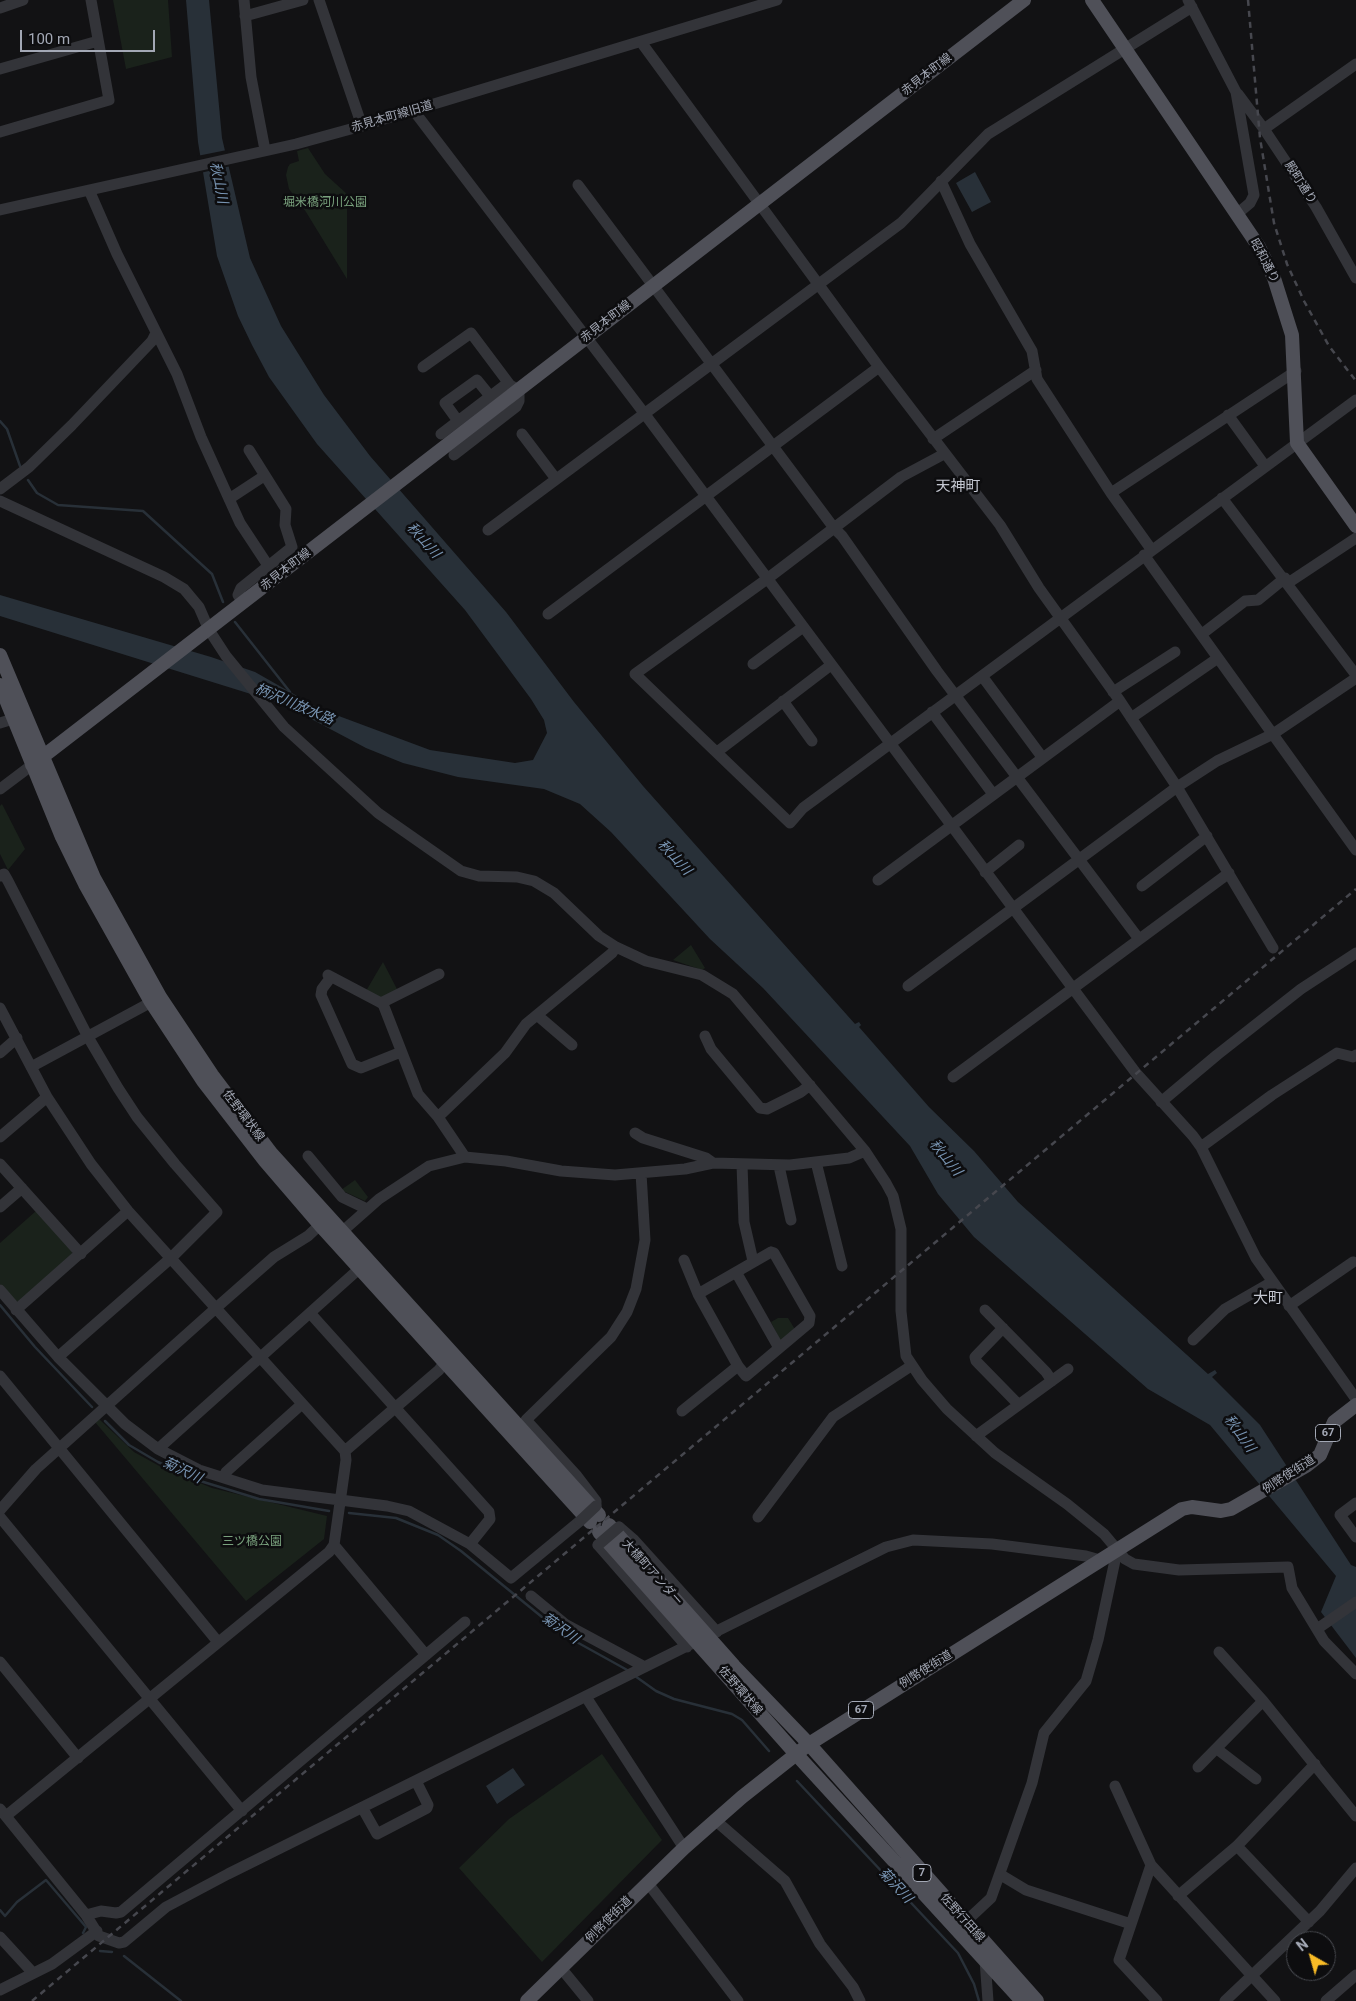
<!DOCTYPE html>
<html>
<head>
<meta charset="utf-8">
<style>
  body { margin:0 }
  #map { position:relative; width:1356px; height:2001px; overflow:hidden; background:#121214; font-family:Roboto,sans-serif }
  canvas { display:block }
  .north { position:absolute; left:1286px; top:1931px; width:50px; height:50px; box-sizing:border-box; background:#0d0d0f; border:1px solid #494b51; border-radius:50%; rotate:322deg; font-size:14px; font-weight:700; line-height:20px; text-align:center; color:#a3a8b5 }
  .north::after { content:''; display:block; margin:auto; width:18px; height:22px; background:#f8bb26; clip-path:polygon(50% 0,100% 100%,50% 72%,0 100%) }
  .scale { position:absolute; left:20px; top:30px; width:135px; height:22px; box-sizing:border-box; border:2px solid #a3a8b5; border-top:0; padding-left:6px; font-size:15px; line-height:18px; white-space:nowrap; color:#a3a8b5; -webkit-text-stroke:4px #0d0d0f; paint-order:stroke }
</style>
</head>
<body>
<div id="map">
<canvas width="1356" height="2001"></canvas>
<div class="north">N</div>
<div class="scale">100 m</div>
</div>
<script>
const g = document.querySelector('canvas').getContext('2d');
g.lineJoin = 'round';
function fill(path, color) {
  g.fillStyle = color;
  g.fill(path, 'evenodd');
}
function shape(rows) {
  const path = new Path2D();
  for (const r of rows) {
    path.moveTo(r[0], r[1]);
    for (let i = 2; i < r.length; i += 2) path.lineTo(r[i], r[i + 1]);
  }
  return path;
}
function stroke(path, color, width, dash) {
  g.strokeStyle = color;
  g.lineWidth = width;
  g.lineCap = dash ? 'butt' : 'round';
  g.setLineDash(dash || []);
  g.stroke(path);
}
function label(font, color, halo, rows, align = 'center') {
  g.font = font + ' Roboto,"Noto Sans JP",sans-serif';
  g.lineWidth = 5;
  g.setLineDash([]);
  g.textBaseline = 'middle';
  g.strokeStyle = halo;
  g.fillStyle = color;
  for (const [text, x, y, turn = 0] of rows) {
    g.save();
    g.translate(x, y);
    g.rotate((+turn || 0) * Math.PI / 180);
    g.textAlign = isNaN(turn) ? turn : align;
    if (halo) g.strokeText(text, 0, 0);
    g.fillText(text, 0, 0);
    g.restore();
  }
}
fill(shape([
  [113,0,168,0,172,57,126,69],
  [308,148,325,174,347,194,347,279,306,212,289,189,286,175,288,167,290,164,299,161,297,151],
  [2,804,25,849,8,870,0,854,0,806],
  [691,945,705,968,702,970,673,960],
  [383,962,398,991,381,998,366,991],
  [355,1180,368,1197,365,1201,341,1190],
  [36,1211,72,1249,72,1257,22,1301,15,1302,0,1284,0,1243],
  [778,1318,788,1318,796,1331,781,1342,771,1322],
  [99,1419,134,1452,163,1468,212,1488,327,1516,324,1539,246,1601,95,1422],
  [602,1754,662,1840,542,1962,459,1868,509,1819]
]), '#1a221b');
fill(shape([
  [186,0,209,0,222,138,250,258,281,326,324,395,370,456,506,612,574,702,643,786,855,1024,859,1022,861,1025,859,1027,929,1107,974,1151,1018,1202,1208,1374,1215,1370,1217,1373,1212,1377,1260,1425,1351,1565,1356,1567,1356,1658,1321,1612,1336,1576,1210,1425,1148,1389,974,1237,938,1194,910,1146,763,988,710,939,611,832,580,804,544,789,458,777,403,763,366,748,283,704,0,616,0,595,211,657,255,672,320,709,430,750,515,763,533,760,547,733,544,720,531,699,465,610,317,444,269,377,252,345,238,316,217,256,198,142],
  [975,172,991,202,972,212,956,183],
  [513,1768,525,1785,497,1804,486,1786]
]), '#283038');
fill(shape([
  [227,150,231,166,200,173,197,156]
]), '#121214');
stroke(shape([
  [0,421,7,429,20,466],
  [28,480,37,493,58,505,143,511,212,574,223,602],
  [235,622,290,692],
  [0,1305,35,1347,92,1407],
  [105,1421,129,1445,158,1462,197,1480,259,1499,329,1511],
  [349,1513,396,1518,438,1535,461,1551,564,1635,629,1671],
  [635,1676,656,1691,674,1699,732,1714,742,1720,769,1751],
  [797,1781,958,1953,974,1984,979,2001],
  [0,1910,5,1916,17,1902,46,1880,86,1927,83,1933],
  [100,1951,112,1952],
  [124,1956,181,2001]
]), '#283038', 2.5);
stroke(shape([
  [244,0,251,77,265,150],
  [319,0,362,126],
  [1188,0,1236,92,1254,195,1250,203,1237,214],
  [0,8,23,0],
  [245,16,303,0],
  [641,42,879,367,1000,525,1039,588,1120,701,1177,787,1273,948],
  [0,69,98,41],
  [1238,94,1264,129,1316,207,1356,278],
  [414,111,644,413,1136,1073,1193,1136,1201,1147,1256,1258,1356,1399],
  [1264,129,1356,64],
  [0,132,109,100,91,0],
  [941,181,970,244,1032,351,1037,379,1111,493,1151,549],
  [578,185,834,528,842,536,937,671,1139,939],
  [89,190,117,254,177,374,201,437,240,523,269,567],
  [0,210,296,144,358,127,777,0],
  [423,367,471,333,510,385],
  [1228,415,1265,466],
  [458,421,445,403,477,380,490,396],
  [441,434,505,385,510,385,519,390,519,401,516,407,454,455],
  [522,434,556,479],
  [933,439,1036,370],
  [944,454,901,477,767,579,635,674,790,823,803,808,1356,400],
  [0,489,29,467,72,425,152,341,156,333],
  [1111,493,1296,371],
  [1222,498,1356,675],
  [229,499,264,476],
  [0,501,164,577,184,589,199,607,209,630,226,656,284,727,378,813,461,871,479,876,517,877,534,881,554,893,599,936,616,947,646,961,702,975,733,994,865,1151,886,1183,893,1196,901,1229,901,1311,906,1356,922,1380,947,1409,995,1453,1067,1504,1104,1534,1125,1559,1134,1564,1179,1570,1288,1567,1292,1588,1324,1641,1356,1674],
  [488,530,901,223,988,134,1192,7],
  [1144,555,1356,850],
  [1288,583,1356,538],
  [243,602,238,595,241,588,292,547,285,525,286,509,249,450],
  [548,614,879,367],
  [1202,634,1245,601,1258,600,1285,578],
  [753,664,803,627],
  [982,676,1042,757],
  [1113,692,1175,652],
  [783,701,812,741],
  [932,712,993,794],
  [1131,718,1218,658],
  [0,723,13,719],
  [717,752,831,665],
  [0,789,32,765],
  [985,872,1019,845],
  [0,876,4,874,8,881,88,1037,118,1088,137,1117,175,1164,217,1212,171,1258,58,1357],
  [878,880,1120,701],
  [1142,886,1207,836],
  [328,975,383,1004,418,1094,438,1117,465,1157],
  [331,977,322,989,321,995,352,1064,361,1068,401,1052],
  [908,986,1177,787,1217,761,1273,734,1356,678],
  [381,1003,439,974],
  [0,1008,47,1097,91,1164,128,1211,345,1451,346,1460,334,1545,329,1552,6,1816],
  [537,1015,572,1045],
  [705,1036,711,1049,760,1108,767,1109,801,1092,810,1085],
  [0,1053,17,1038],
  [31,1067,157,999],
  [953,1077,1229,873],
  [1161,1102,1217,1055,1301,989,1356,953],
  [438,1117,505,1053,526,1024,612,953,616,947],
  [635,1133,643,1138,706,1158,713,1163],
  [0,1137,47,1097],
  [1201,1147,1272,1095,1337,1053,1353,1057,1356,1055],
  [308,1156,342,1197,367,1209],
  [816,1162,842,1266],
  [0,1164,81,1254],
  [742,1164,744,1222,753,1261],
  [779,1166,791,1220],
  [0,1207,22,1188],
  [336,1237,379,1199,429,1166,465,1157,506,1161,561,1171,615,1175,685,1169,713,1163,790,1165,849,1158,865,1151],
  [771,1252,774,1253,810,1316,809,1323,746,1376,738,1366,698,1294,771,1252],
  [684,1260,698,1294],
  [736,1272,779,1348],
  [0,1290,58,1357,125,1424,158,1449,199,1470,262,1490,387,1506,409,1511,470,1544,511,1578,580,1521],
  [1289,1306,1353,1262],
  [16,1310,128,1211],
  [985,1310,1046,1372,1052,1381],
  [310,1313,489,1512,490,1519,470,1544],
  [1003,1328,975,1357,976,1361,1018,1404],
  [1193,1340,1225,1309,1272,1282],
  [0,1376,218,1642],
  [682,1411,738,1366],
  [976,1436,1068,1369],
  [158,1449,360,1268],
  [345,1451,439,1370,449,1356],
  [224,1477,226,1472,302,1404],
  [1356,1503,1340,1515,1356,1537],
  [596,1506,596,1501,577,1476,526,1420,611,1337,627,1312,636,1289,645,1240,641,1173],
  [0,1510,36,1469,216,1308,274,1257,308,1236,325,1220],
  [0,1517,242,1811],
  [758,1517,833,1417,911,1366],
  [619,1527,634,1540,717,1632],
  [334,1545,426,1655],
  [598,1545,687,1647],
  [531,1596,565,1624,645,1667],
  [1317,1629,1356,1602],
  [1219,1652,1263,1701,1356,1816],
  [0,1662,78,1758],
  [586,1697,684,1848],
  [1217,1749,1256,1779],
  [1198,1767,1263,1701],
  [1115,1786,1151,1865,1275,2001],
  [0,1809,86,1915,99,1936,119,1943,124,1942,166,1907,228,1874,886,1547,913,1540,992,1544,1086,1556,1100,1560],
  [363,1809,377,1834,427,1808,428,1805,416,1781],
  [715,1820,785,1881,820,1944,853,1987,860,2001],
  [1237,1846,1309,1922],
  [1151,1865,1119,1960,1157,2001],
  [1001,1875,1026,1890,1131,1924],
  [647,1882,738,2001],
  [1178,1896,1237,1846,1315,1764],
  [86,1915,101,1911,116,1913,121,1912,465,1622],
  [961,1926,991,1898,1032,1783,1044,1733,1086,1681,1098,1640,1117,1551],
  [0,1937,33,1973],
  [985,1960,988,2001],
  [561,1968,588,2001],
  [0,1990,52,1964,97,1931],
  [1225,2001,1320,1911,1356,1868],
  [1326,2001,1356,1975]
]), '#333439', 11);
stroke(shape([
  [1092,0,1259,247,1274,278,1292,335,1297,443,1356,526],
  [0,655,94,878,160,997,212,1075,271,1153,599,1515],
  [0,685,62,837,85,884,151,1002,203,1081,265,1161,320,1225,590,1522],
  [32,765,1024,0],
  [609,1525,734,1666,809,1744,1037,2001],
  [599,1532,796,1754,1022,2001],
  [527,2001,684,1848,742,1797,809,1744,1182,1509,1192,1507,1221,1511,1231,1509,1306,1466,1320,1455,1334,1422,1356,1405]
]), '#4f5058', 14);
stroke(shape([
  [1248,0,1260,138,1274,223,1287,264,1304,301,1329,346,1356,381],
  [32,2001,1356,889]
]), '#46474e', 2.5, [6, 5]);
stroke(shape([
  [580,1521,596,1506],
  [598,1545,619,1527]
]), '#333439', 11);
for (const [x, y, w] of [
  [1328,1433,25],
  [861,1710,25],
  [922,1873,18]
]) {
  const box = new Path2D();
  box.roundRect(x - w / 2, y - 8.5, w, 17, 4);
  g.fillStyle = '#0d0d0f';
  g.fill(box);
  stroke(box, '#a3a8b5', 1);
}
label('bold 11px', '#a3a8b5', null, [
  ["67",1328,1433],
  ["67",861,1710],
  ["7",922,1873]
]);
label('12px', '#a3a8b5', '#0d0d0f', [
  ["赤見本町線",927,75,-38],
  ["赤見本町線旧道",392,117,-16],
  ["殿町通り",1300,183,57],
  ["昭和通り",1264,261,62],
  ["赤見本町線",606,322,-38],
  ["赤見本町線",286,570,-38],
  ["佐野環状線",243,1116,53],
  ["例幣使街道",1289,1475,-33],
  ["大橋町アンダー",652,1573,48],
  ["例幣使街道",926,1670,-32],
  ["佐野環状線",740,1691,49],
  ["佐野行田線",962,1918,48],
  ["例幣使街道",609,1920,-45]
]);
label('12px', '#79a17d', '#0d0d0f', [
  ["堀米橋河川公園",325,203],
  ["三ツ橋公園",252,1542]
]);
label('italic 14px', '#7894b2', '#0d0d0f', [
  ["秋山川",218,183,79],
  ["秋山川",423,541,48],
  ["柄沢川放水路",294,705,23],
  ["秋山川",674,858,47],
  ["秋山川",945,1158,51],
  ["秋山川",1239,1434,54],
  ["菊沢川",182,1471,25],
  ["菊沢川",560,1629,35],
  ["菊沢川",895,1886,47]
]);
label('15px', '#c4c7d1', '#0d0d0f', [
  ["天神町",958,487],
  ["大町",1268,1299]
]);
</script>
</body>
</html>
